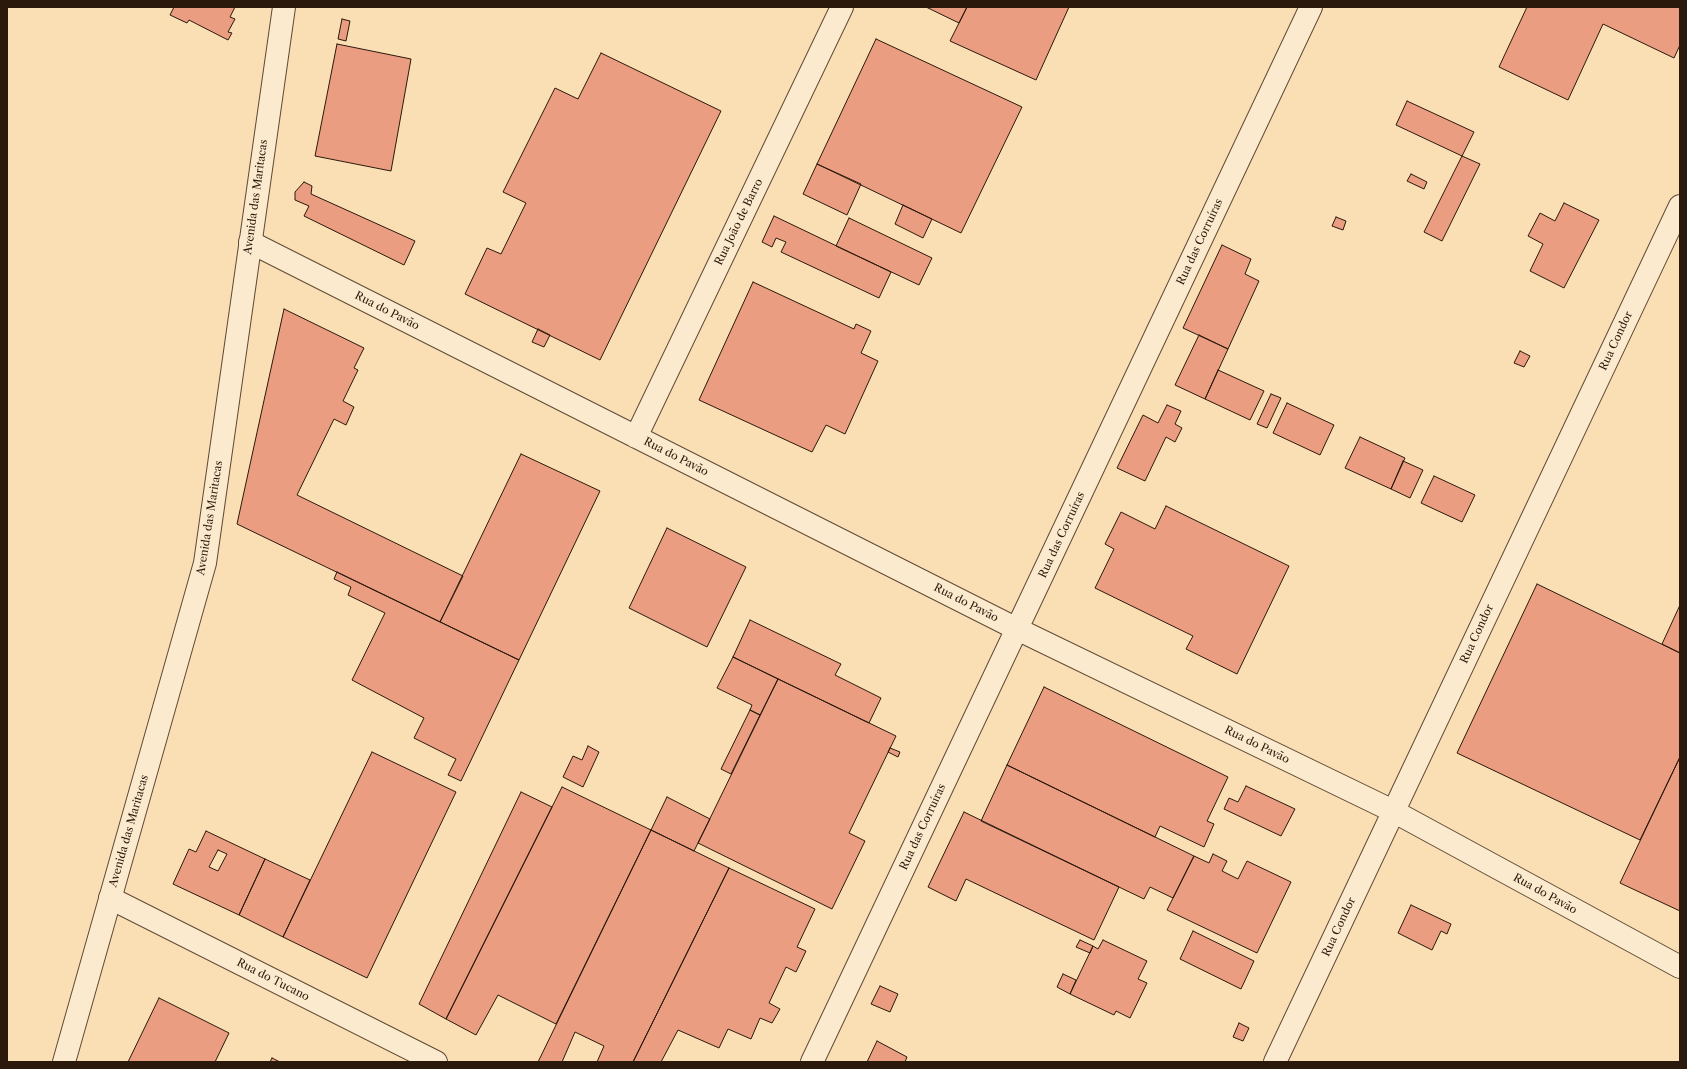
<!DOCTYPE html>
<html>
<head>
<meta charset="utf-8">
<style>
  body { margin:0 }
  #map { position:relative; width:1687px; height:1069px; overflow:hidden; background:#fadeb4; font-family:"Libre Caslon Text",serif }
  canvas { display:block }
  .frame { position:absolute; inset:0; border:8px solid #2b190b; pointer-events:none }
</style>
</head>
<body>
<div id="map">
<canvas width="1687" height="1069"></canvas>
<div class="frame"></div>
</div>
<script>
const g = document.querySelector('canvas').getContext('2d');
g.lineJoin = 'round';
function fill(path, color) {
  g.fillStyle = color;
  g.fill(path, 'evenodd');
}
function shape(rows) {
  const path = new Path2D();
  for (const r of rows) {
    path.moveTo(r[0], r[1]);
    for (let i = 2; i < r.length; i += 2) path.lineTo(r[i], r[i + 1]);
  }
  return path;
}
function stroke(path, color, width, dash) {
  g.strokeStyle = color;
  g.lineWidth = width;
  g.lineCap = dash ? 'butt' : 'round';
  g.setLineDash(dash || []);
  g.stroke(path);
}
function label(font, color, halo, rows, align = 'center') {
  g.font = font + ' "Libre Caslon Text",serif';
  g.lineWidth = 3;
  g.setLineDash([]);
  g.textBaseline = 'middle';
  g.strokeStyle = halo;
  g.fillStyle = color;
  for (const [text, x, y, turn = 0] of rows) {
    g.save();
    g.translate(x, y);
    g.rotate((+turn || 0) * Math.PI / 180);
    g.textAlign = isNaN(turn) ? turn : align;
    if (halo) g.strokeText(text, 0, 0);
    g.fillText(text, 0, 0);
    g.restore();
  }
}
const building = shape([
  [174,7,235,7,230,17,235,19,228,32,232,33,228,40,189,20,187,23,170,15,174,7],
  [926,7,967,7,959,23,926,7],
  [967,7,1069,7,1036,80,950,41,967,7],
  [1527,7,1680,7,1680,45,1674,58,1603,24,1568,100,1499,67,1527,7],
  [342,19,350,21,346,41,338,39,342,19],
  [876,39,1022,107,961,233,817,164,876,39],
  [337,44,411,59,391,171,315,156,337,44],
  [601,53,721,111,600,360,465,294,487,248,501,254,526,203,503,192,555,88,578,99,601,53],
  [1407,101,1474,132,1462,156,1396,125,1407,101],
  [1462,156,1480,164,1442,241,1424,232,1462,156],
  [817,164,861,184,847,215,803,194,817,164],
  [1411,174,1427,182,1424,189,1407,181,1411,174],
  [304,182,312,186,311,194,415,241,404,265,304,216,309,206,295,200,295,192,304,182],
  [1564,203,1599,220,1564,288,1530,271,1543,244,1528,236,1540,213,1555,221,1564,203],
  [903,205,932,219,923,238,895,224,903,205],
  [774,216,891,272,879,298,781,252,786,242,776,238,772,247,762,242,774,216],
  [1336,217,1346,221,1343,230,1332,226,1336,217],
  [849,218,932,258,919,285,836,246,849,218],
  [1222,245,1251,259,1245,274,1259,281,1228,349,1183,328,1222,245],
  [753,282,854,329,856,324,871,331,861,353,878,361,845,434,826,425,812,452,699,400,753,282],
  [284,309,364,348,354,368,358,370,343,401,354,407,346,425,334,419,297,495,463,576,440,622,237,524,284,309],
  [538,329,550,335,544,347,532,342,538,329],
  [1199,335,1228,349,1205,399,1175,385,1199,335],
  [1520,351,1530,356,1524,367,1514,363,1520,351],
  [1218,370,1264,391,1250,420,1205,399,1218,370],
  [1271,394,1281,398,1267,428,1257,424,1271,394],
  [1287,403,1334,425,1320,455,1273,433,1287,403],
  [1167,405,1181,411,1175,424,1182,428,1175,442,1166,437,1145,481,1117,468,1143,415,1158,423,1167,405],
  [1360,437,1405,458,1391,489,1345,468,1360,437],
  [521,454,600,491,519,660,440,622,521,454],
  [1403,461,1423,470,1410,498,1391,489,1403,461],
  [1434,476,1475,495,1462,522,1421,503,1434,476],
  [1166,506,1289,566,1237,674,1186,649,1193,636,1095,588,1114,549,1105,544,1121,512,1155,529,1166,506],
  [667,528,746,567,707,647,629,608,667,528],
  [337,572,519,660,461,781,448,775,456,759,414,738,424,718,352,680,385,613,348,595,351,587,334,579,337,572],
  [1537,584,1680,653,1680,757,1640,840,1457,753,1537,584],
  [1680,605,1680,653,1662,644,1680,605],
  [750,620,841,664,835,675,881,698,869,723,733,657,750,620],
  [733,657,778,679,760,715,750,710,752,705,717,688,733,657],
  [778,679,896,736,849,833,865,841,832,909,698,843,778,679],
  [1044,687,1228,777,1207,821,1214,824,1204,847,1160,826,1155,837,1007,765,1044,687],
  [750,710,760,715,731,774,721,769,750,710],
  [588,746,599,752,583,787,563,777,573,756,582,760,588,746],
  [890,748,900,752,898,757,888,752,890,748],
  [372,752,456,792,367,978,283,937,372,752],
  [1680,757,1680,911,1620,883,1680,757],
  [1007,765,1194,856,1173,898,1150,887,1144,899,981,821,1007,765],
  [1246,786,1295,809,1281,836,1224,809,1229,798,1238,802,1246,786],
  [562,787,651,830,556,1024,498,995,476,1035,446,1019,562,787],
  [521,792,552,807,446,1019,419,1004,521,792],
  [667,797,710,819,694,851,651,830,667,797],
  [964,812,1119,887,1094,940,966,879,956,901,928,887,964,812],
  [651,830,729,868,633,1062,597,1062,604,1046,575,1032,562,1062,538,1062,651,830],
  [206,831,265,859,239,915,173,884,189,849,196,852,206,831],
  [218,850,227,854,218,871,209,867,218,850],
  [1213,854,1227,861,1222,871,1238,879,1247,861,1291,882,1257,953,1167,910,1194,856,1209,863,1213,854],
  [265,859,310,880,283,937,239,915,265,859],
  [729,868,815,909,797,947,806,951,796,972,786,967,769,1003,780,1009,772,1023,760,1018,751,1039,728,1029,719,1048,678,1030,661,1062,633,1062,729,868],
  [1411,905,1451,924,1447,934,1441,931,1432,950,1398,933,1411,905],
  [1193,931,1254,961,1241,989,1180,959,1193,931],
  [1080,940,1093,946,1090,953,1076,947,1080,940],
  [1103,940,1147,961,1138,979,1147,983,1130,1018,1116,1011,1114,1015,1070,994,1093,946,1098,949,1103,940],
  [1063,974,1076,980,1070,994,1057,987,1063,974],
  [880,986,898,994,890,1012,871,1004,880,986],
  [159,998,229,1033,215,1062,128,1062,159,998],
  [1239,1023,1249,1028,1243,1041,1233,1037,1239,1023],
  [877,1041,907,1057,905,1062,867,1062,877,1041],
  [272,1058,280,1062,270,1062,272,1058]
]);
fill(building, '#ea9d80');
stroke(building, '#2b190b', 1);
const minor = shape([
  [250,242,1017,629,1393,811,1680,967],
  [636,437,842,7],
  [110,898,436,1062],
  [812,1062,1311,7],
  [1275,1062,1680,206]
]);
const tertiary = shape([
  [64,1062,205,563,284,7]
]);
stroke(minor, '#5f4a35', 24);
stroke(tertiary, '#5f4a35', 24);
stroke(minor, '#fceace', 22);
stroke(tertiary, '#fceace', 22);
label('11px', '#2b190b', '#fceace', [
  ["Avenida das Maritacas",256,197,-82],
  ["Rua João de Barro",739,222,-64],
  ["Rua das Corruíras",1200,242,-65],
  ["Rua do Pavão",387,311,27],
  ["Rua Condor",1616,341,-65],
  ["Rua do Pavão",676,457,27],
  ["Avenida das Maritacas",210,518,-81],
  ["Rua das Corruíras",1062,535,-65],
  ["Rua do Pavão",966,603,27],
  ["Rua Condor",1477,634,-65],
  ["Rua do Pavão",1257,745,26],
  ["Rua das Corruíras",923,827,-65],
  ["Avenida das Maritacas",129,831,-74],
  ["Rua do Pavão",1545,894,29],
  ["Rua Condor",1339,927,-65],
  ["Rua do Tucano",273,980,27]
]);
</script>
</body>
</html>
